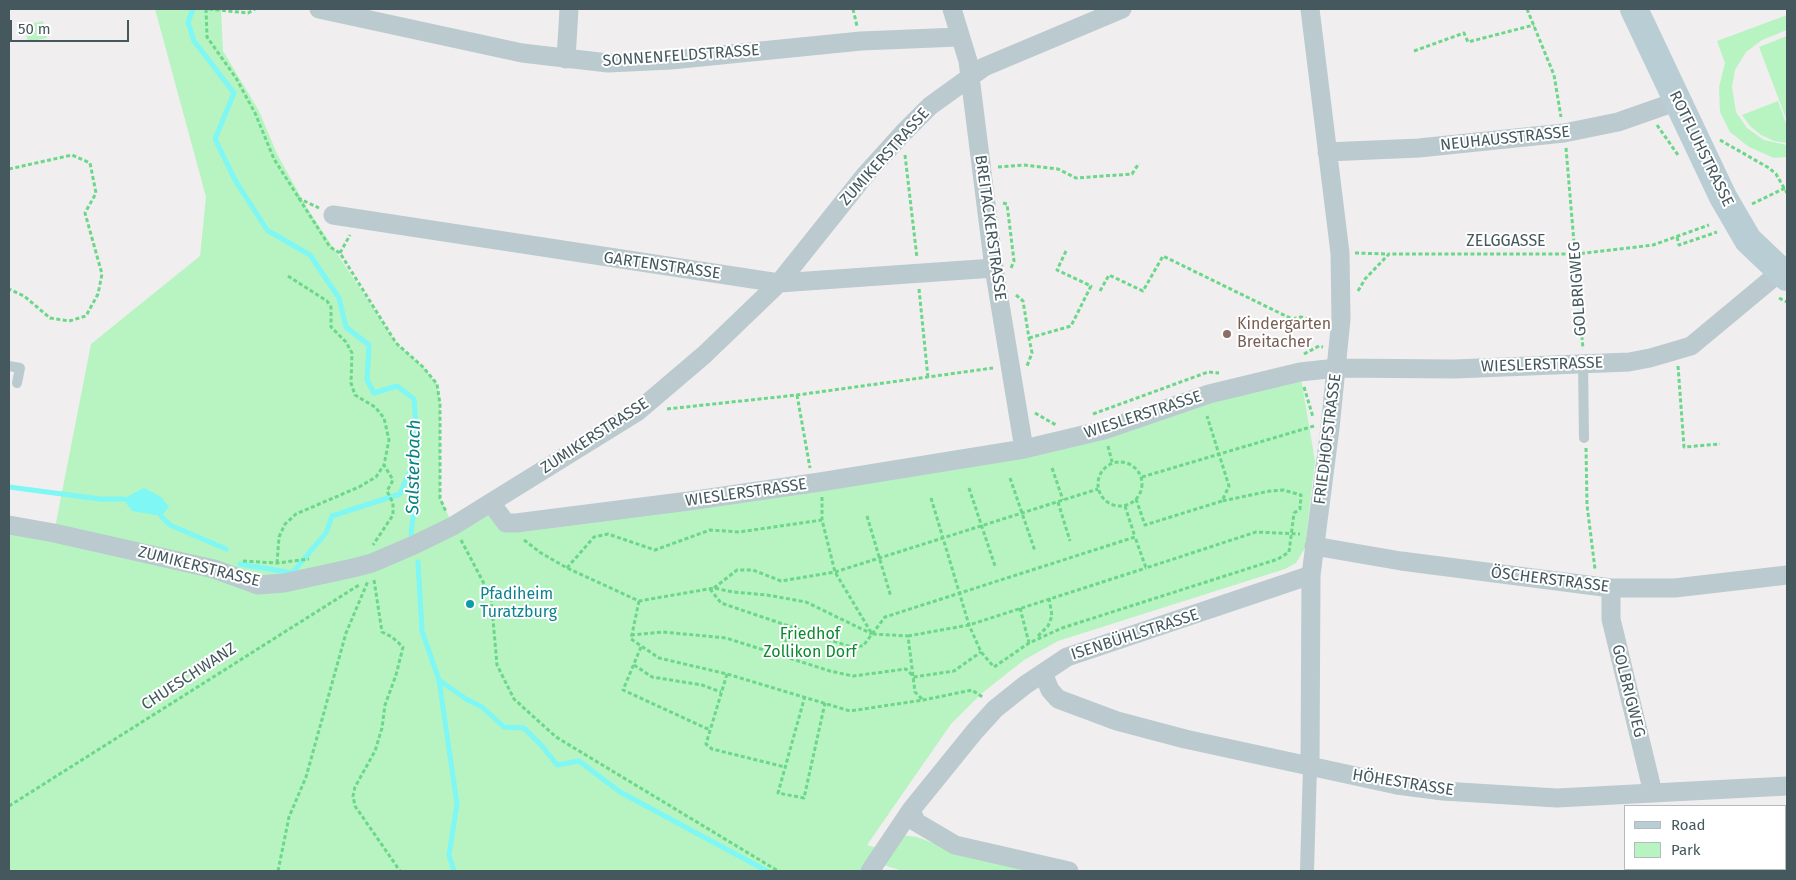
<!DOCTYPE html>
<html>
<head>
<meta charset="utf-8">
<style>
  body { margin:0 }
  #map { position:relative; width:1796px; height:880px; overflow:hidden; background:#f1eeef; font-family:"Fira Sans",sans-serif }
  canvas { display:block }
  .frame { position:absolute; inset:0; border:10px solid #44585e; pointer-events:none }
  .legend { position:absolute; left:1624px; top:805px; width:162px; height:65px; box-sizing:border-box; background:#fff; border:1px solid #b4bcbf; margin:0; padding:6px 9px; list-style:none; font-size:15px; color:#44585e }
  .legend li { display:flex; align-items:center; gap:10px; height:25px }
  .legend b { width:25px; border:1px solid #b4bcbf }
  .scale { position:absolute; left:10px; top:20px; width:119px; height:22px; box-sizing:border-box; border:2px solid #44585e; border-top:0; padding-left:6px; font-size:15px; line-height:18px; white-space:nowrap; color:#44585e; -webkit-text-stroke:4px #fff; paint-order:stroke }
</style>
</head>
<body>
<div id="map">
<canvas width="1796" height="880"></canvas>
<div class="frame"></div>
<ul class="legend">
<li><b style="height:6px;background:#b9cdd5"></b>Road</li>
<li><b style="height:14px;background:#b7f4c1"></b>Park</li>
</ul>
<div class="scale">50 m</div>
</div>
<script>
const g = document.querySelector('canvas').getContext('2d');
g.lineJoin = 'round';
function fill(path, color) {
  g.fillStyle = color;
  g.fill(path, 'evenodd');
}
function shape(rows) {
  const path = new Path2D();
  for (const r of rows) {
    if (r.length === 3) {
      path.moveTo(r[0] + r[2], r[1]);
      path.arc(r[0], r[1], r[2], 0, 2 * Math.PI);
      continue;
    }
    path.moveTo(r[0], r[1]);
    for (let i = 2; i < r.length; i += 2) path.lineTo(r[i], r[i + 1]);
  }
  return path;
}
function stroke(path, color, width, dash) {
  g.strokeStyle = color;
  g.lineWidth = width;
  g.lineCap = dash ? 'butt' : 'round';
  g.setLineDash(dash || []);
  g.stroke(path);
}
function label(font, color, halo, rows, align = 'center') {
  g.font = font + ' "Fira Sans",sans-serif';
  g.lineWidth = 4;
  g.setLineDash([]);
  g.textBaseline = 'middle';
  g.strokeStyle = halo;
  g.fillStyle = color;
  for (const [text, x, y, turn = 0] of rows) {
    g.save();
    g.translate(x, y);
    g.rotate((+turn || 0) * Math.PI / 180);
    g.textAlign = isNaN(turn) ? turn : align;
    if (halo) g.strokeText(text, 0, 0);
    g.fillText(text, 0, 0);
    g.restore();
  }
}
fill(shape([
  [155,9,221,9,223,51,259,111,277,154,307,208,396,343,423,367,437,384,440,404,440,498,453,525,491,503,506,523,1024,449,1300,372,1315,461,1305,548,1296,563,1285,569,1058,641,1024,660,981,694,951,724,867,845,884,850,870,871,9,871,9,525,54,533,91,344,200,256,206,197],
  [1787,15,1787,30,1762,40,1746,52,1735,70,1732,87,1736,112,1747,128,1764,140,1787,145,1787,157,1774,158,1749,147,1730,132,1720,112,1719,87,1725,63,1717,41],
  [43,21,47,38,28,42,24,25],
  [1787,36,1787,121,1759,47],
  [1778,101,1787,126,1787,143,1774,141,1761,135,1750,126,1742,115],
  [902,835,917,837,973,858,1035,871,903,871,883,865]
]), '#b7f4c1');
fill(shape([
  [144,488,161,497,169,507,161,516,132,511,123,499]
]), '#7ef7f5');
stroke(shape([
  [193,9,188,22,194,41,234,93,215,139,235,180,267,230,310,255,339,298,346,327,369,345,367,380,374,393,397,386,414,399,416,428,412,465,416,493,411,534],
  [9,487,100,499,123,499],
  [161,516,170,525,226,549],
  [418,562,422,631,439,680,457,804,449,855,454,871],
  [240,564,292,573,326,533,332,516,400,494,412,465],
  [439,680,466,699,482,707,504,727,524,728,542,746,557,765,579,761,620,792,767,871]
]), '#7ef7f5', 5);
stroke(shape([
  [206,9,207,37,236,78,255,113,274,159,330,247,340,253,396,343,423,367,437,384,440,404,440,498,446,512],
  [209,9,248,13,255,9],
  [853,9,857,26],
  [1527,9,1554,75,1561,117],
  [1414,51,1464,33,1468,42,1534,25],
  [1657,125,1678,155],
  [1720,140,1769,168,1776,174,1787,193],
  [1566,148,1583,349],
  [905,155,917,258],
  [998,167,1024,165,1058,169,1076,178,1132,174,1139,163],
  [9,169,72,155,90,163,96,193,85,213,102,274,98,294,86,316,69,321,50,318,24,296,9,289],
  [298,198,319,208],
  [1003,203,1007,204,1014,261,1011,268],
  [1752,204,1787,187],
  [1677,237,1679,245,1717,232],
  [340,253,350,235],
  [1355,253,1388,254],
  [288,276,327,301,331,307,331,327,346,342,352,353,351,383,355,395,375,407,384,418,389,440,384,465,393,480,387,491,393,503,393,515,373,545],
  [919,289,928,378],
  [1100,291,1109,275,1143,291,1163,256,1292,319,1301,317,1325,327],
  [1358,291,1365,279,1389,254,1576,254,1653,245,1709,225],
  [1016,295,1023,301,1029,338,1032,353,1027,366],
  [1779,298,1787,302],
  [1029,338,1071,326,1091,286,1057,270,1066,251],
  [1304,354,1319,346,1323,347],
  [1678,366,1684,447,1720,444],
  [1304,387,1313,417],
  [797,395,810,468],
  [667,409,797,395,993,368],
  [1035,413,1056,425],
  [1093,414,1208,372,1219,373],
  [1108,446,1112,462],
  [1586,448,1587,505,1595,569],
  [1120,484,22],
  [1052,468,1063,500],
  [1142,477,1314,426],
  [1010,478,1035,551],
  [969,488,995,566],
  [822,497,822,520,835,572,872,634,908,636,915,692,923,700],
  [931,498,969,625,981,652,994,667,1029,643,1062,628,1278,559,1289,552,1294,513,1300,509,1301,495,1283,490,1270,491,1222,501],
  [1136,499,1145,525,1222,501,1229,486,1207,416],
  [1058,502,1070,541],
  [1125,506,1135,537],
  [867,516,891,597],
  [461,540,491,597,497,665,514,699,556,737,778,871],
  [524,540,541,553,567,568,639,601,714,588,733,592,767,595,806,602,872,634],
  [243,561,277,563,309,559],
  [277,563,279,537,285,524,296,514,359,487,376,477,384,465],
  [567,568,594,537,608,534,655,550,710,530,739,532,822,520],
  [374,580,382,632,392,637,403,647,396,675,385,705,382,728,375,751,355,787,353,796,355,806,400,871],
  [714,588,737,570,753,570,781,581,835,572,1098,489],
  [710,589,721,603,848,646,863,646,885,617,1135,537,1146,568,1256,532,1300,534],
  [639,601,631,639,659,658,727,674,850,711,923,700,972,690,984,698],
  [1020,608,1029,643],
  [631,635,663,632,726,638,830,671,853,676,906,669,914,677,954,671,981,652],
  [908,636,969,625,1146,568],
  [1038,636,1048,626,1052,616,1049,598],
  [641,647,623,690,710,730],
  [780,654,791,628],
  [634,665,652,677,702,685,721,692],
  [727,674,706,744,712,749,785,767],
  [805,696,778,793,804,798,825,703],
  [9,806,359,585],
  [1672,869,1672,871],
  [278,871,289,817,306,777,346,633,368,581]
]), '#6bd789', 3, [4, 2.5]);
stroke(shape([
  [1583,363,1584,438],
  [9,366,20,368,17,383]
]), '#bacacf', 10);
stroke(shape([
  [1307,871,1310,767]
]), '#bacacf', 14);
stroke(shape([
  [319,9,522,53,608,63,671,60,861,41,959,37],
  [952,9,968,61,994,268,1024,449],
  [1310,9,1340,253,1341,319,1330,428,1311,575,1310,767],
  [566,59,569,9],
  [1327,152,1419,148,1564,133,1618,122,1678,101],
  [333,215,779,283,994,268],
  [491,503,506,523,516,523,689,501,820,482,1024,449,1104,430,1209,394,1300,372,1337,368,1454,369,1629,362,1650,358,1691,346,1780,272],
  [9,525,54,533,214,569,258,585,284,583,353,568,372,563,414,545,453,526,637,412,704,355,779,283,866,174,903,133,930,106,984,67,1122,9],
  [1314,546,1401,561,1611,588,1675,588,1787,575],
  [1611,588,1611,619,1653,793],
  [1043,673,1050,690,1058,699,1117,721,1185,739,1397,785,1443,791,1557,798,1787,786],
  [911,810,916,822,955,845,1069,871],
  [870,871,911,810,975,731,995,709,1025,685,1067,657,1311,575]
]), '#bacacf', 19);
stroke(shape([
  [1634,9,1723,197,1748,240,1787,277]
]), '#b9cdd5', 28);
for (const [x, y, r, color] of [
  [1227,334,5,"#8d6e63"],
  [470,604,5,"#0f9aa8"]
]) {
  const dot = new Path2D();
  dot.arc(x, y, r, 0, 2 * Math.PI);
  g.fillStyle = color;
  g.fill(dot);
  stroke(dot, '#fff', 2);
}
label('16px', '#44585e', '#fff', [
  ["SONNENFELDSTRASSE",681,56,-4],
  ["NEUHAUSSTRASSE",1505,139,-6],
  ["ROTFLUHSTRASSE",1701,149,64],
  ["ZUMIKERSTRASSE",885,157,-48],
  ["BREITACKERSTRASSE",990,228,82],
  ["ZELGGASSE",1506,242],
  ["GARTENSTRASSE",662,266,8],
  ["GOLBRIGWEG",1578,289,-94],
  ["WIESLERSTRASSE",1542,365,-2],
  ["WIESLERSTRASSE",1143,415,-18],
  ["ZUMIKERSTRASSE",595,436,-33],
  ["FRIEDHOFSTRASSE",1328,439,-83],
  ["WIESLERSTRASSE",746,493,-8],
  ["ZUMIKERSTRASSE",199,567,14],
  ["ÖSCHERSTRASSE",1550,580,7],
  ["ISENBÜHLSTRASSE",1135,635,-18],
  ["CHUESCHWANZ",189,677,-33],
  ["GOLBRIGWEG",1628,691,76],
  ["HÖHESTRASSE",1403,783,9]
]);
label('16px', '#785e54', '#fff', [
  ["Kindergarten",1237,325],
  ["Breitacher",1237,343]
], 'left');
label('16px', '#0d838f', '#fff', [
  ["Pfadiheim",480,595],
  ["Turatzburg",480,613]
], 'left');
label('16px', '#0b892e', '#fff', [
  ["Friedhof",810,635],
  ["Zollikon Dorf",810,653]
]);
label('italic 18px', '#058482', '#fff', [
  ["Salsterbach",414,467,-89]
]);
</script>
</body>
</html>
